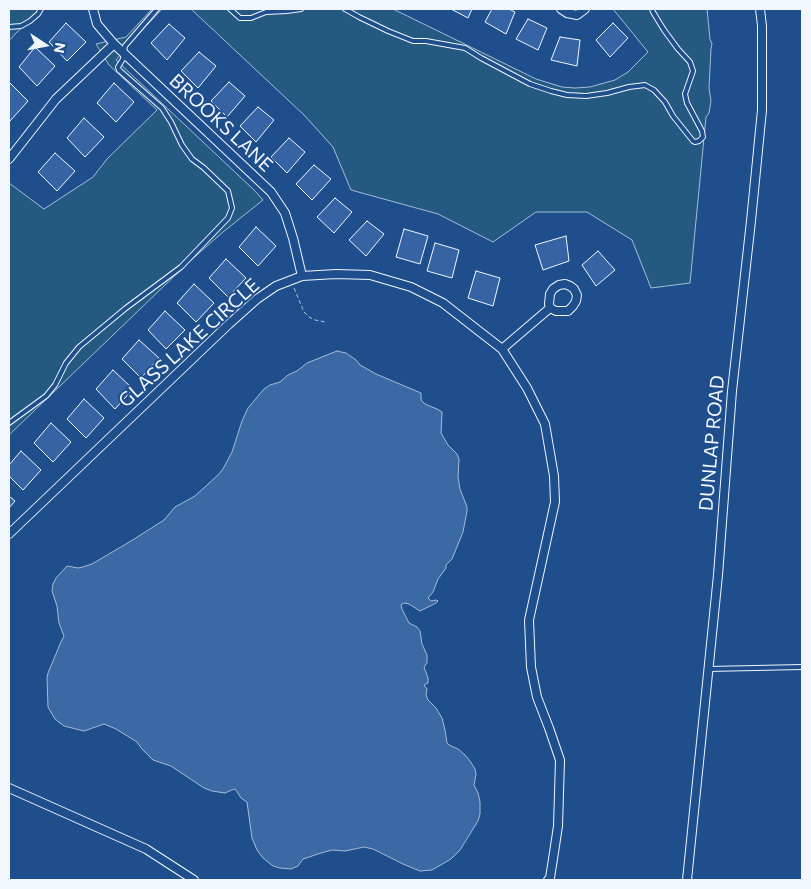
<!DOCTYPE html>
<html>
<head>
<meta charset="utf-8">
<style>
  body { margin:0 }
  #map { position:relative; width:811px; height:889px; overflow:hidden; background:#1f4e8c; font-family:Commissioner,sans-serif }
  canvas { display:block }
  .frame { position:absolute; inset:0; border:10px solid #f2f6ff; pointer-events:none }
  .north { position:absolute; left:20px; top:20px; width:50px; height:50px; -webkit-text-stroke:4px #1f4e8c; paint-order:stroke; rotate:101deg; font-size:14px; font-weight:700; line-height:20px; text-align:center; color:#f2f6ff }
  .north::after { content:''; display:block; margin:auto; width:18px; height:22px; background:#f2f6ff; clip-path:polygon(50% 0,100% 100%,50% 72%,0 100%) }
</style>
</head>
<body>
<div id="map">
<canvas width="811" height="889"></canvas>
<div class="frame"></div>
<div class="north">N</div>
</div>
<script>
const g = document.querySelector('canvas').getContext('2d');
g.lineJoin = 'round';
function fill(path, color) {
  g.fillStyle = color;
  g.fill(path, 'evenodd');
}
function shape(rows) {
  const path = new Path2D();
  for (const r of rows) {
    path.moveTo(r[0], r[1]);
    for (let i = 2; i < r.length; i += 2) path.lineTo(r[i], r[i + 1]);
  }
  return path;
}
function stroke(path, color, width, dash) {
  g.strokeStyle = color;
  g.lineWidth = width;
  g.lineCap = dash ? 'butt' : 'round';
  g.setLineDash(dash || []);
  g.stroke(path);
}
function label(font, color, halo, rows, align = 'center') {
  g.font = font + ' Commissioner,sans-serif';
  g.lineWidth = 4;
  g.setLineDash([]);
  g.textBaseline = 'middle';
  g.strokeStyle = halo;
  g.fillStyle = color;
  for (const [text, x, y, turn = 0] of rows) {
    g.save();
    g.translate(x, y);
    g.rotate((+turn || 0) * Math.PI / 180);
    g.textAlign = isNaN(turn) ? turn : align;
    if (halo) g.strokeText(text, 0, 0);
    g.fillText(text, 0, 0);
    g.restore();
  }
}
const green = shape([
  [9,9,40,9,35,16,16,33,9,41,9,9],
  [152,9,162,9,131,42,116,60,254,190,263,200,223,232,190,261,9,435,9,183,44,209,93,177,107,159,157,110,109,65,96,44,126,37,152,9],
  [191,9,393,9,536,79,562,87,575,88,590,87,615,80,628,72,648,52,613,9,707,9,710,39,712,44,711,49,709,88,711,101,709,113,706,117,690,283,651,288,632,240,587,212,536,212,493,242,438,214,351,190,333,147,304,115,191,9]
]);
fill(green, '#245a82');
stroke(green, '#a8bbd7', 1);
const water = shape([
  [337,351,346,353,356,360,360,365,376,374,421,393,421,400,424,403,427,405,437,409,442,412,441,433,448,445,457,454,459,459,458,477,460,489,467,507,467,511,463,532,452,559,446,565,446,568,438,579,433,592,428,598,431,601,437,600,438,601,436,603,420,611,409,604,404,603,401,605,402,609,409,623,417,627,420,631,422,644,427,655,427,663,424,667,428,678,428,683,424,685,427,689,426,695,428,700,436,708,442,718,445,730,447,743,449,745,458,749,465,755,470,761,475,769,476,774,474,785,478,793,480,802,480,814,478,821,460,850,451,859,432,870,420,871,403,864,373,849,364,847,345,851,332,850,321,853,303,859,298,866,291,869,280,868,273,866,263,858,257,850,252,838,247,802,241,798,236,790,234,789,225,793,212,791,204,788,171,766,153,760,142,749,137,742,116,729,104,724,84,731,64,726,55,719,48,707,47,678,48,673,61,642,64,636,59,623,57,606,52,591,53,584,56,578,67,566,78,568,83,567,92,564,131,541,164,520,175,507,195,496,218,475,223,469,232,452,242,421,248,408,264,389,270,385,280,382,288,375,297,371,307,363,337,351]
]);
fill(water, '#3b69a3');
stroke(water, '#a8bbd7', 1);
const building = shape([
  [451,9,472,9,468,18,451,9],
  [492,9,509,9,515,12,506,34,485,22,492,9],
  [528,19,547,28,538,50,516,39,528,19],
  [66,23,86,42,67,61,49,42,66,23],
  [613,23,628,38,610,57,596,40,613,23],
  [169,24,185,38,167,60,151,43,169,24],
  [560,37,580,40,577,66,551,60,560,37],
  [35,47,55,66,37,86,19,67,35,47],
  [199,52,216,66,198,88,181,71,199,52],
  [9,82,28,101,10,121,9,119,9,82],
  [229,82,245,96,227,117,211,101,229,82],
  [114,83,134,102,116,122,97,103,114,83],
  [258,107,274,120,256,142,240,126,258,107],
  [84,118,104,137,85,157,67,138,84,118],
  [289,138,305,152,287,173,271,157,289,138],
  [55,153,75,171,57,191,38,172,55,153],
  [314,165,331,179,312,200,296,184,314,165],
  [335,198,352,212,334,233,317,217,335,198],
  [367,221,384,234,366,256,349,240,367,221],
  [256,227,276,246,258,266,239,247,256,227],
  [404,229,428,236,420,264,396,257,404,229],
  [566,236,569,261,543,270,535,245,566,236],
  [435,243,459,250,452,278,427,271,435,243],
  [598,251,615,270,596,286,582,265,598,251],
  [226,259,246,278,228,297,209,278,226,259],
  [476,271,500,278,493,306,468,298,476,271],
  [194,284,214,303,196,322,177,303,194,284],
  [165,311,185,330,166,349,148,330,165,311],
  [139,340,159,358,141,378,122,359,139,340],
  [113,370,133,389,115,409,96,389,113,370],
  [84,399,104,418,86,438,67,419,84,399],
  [51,423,71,442,53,462,34,443,51,423],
  [21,451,41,470,23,490,9,476,9,465,21,451],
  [9,496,15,501,9,508,9,496]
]);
fill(building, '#3563a3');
stroke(building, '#f2f6ff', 1);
const lane = shape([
  [230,9,240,18,251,18,266,12,287,11,301,9],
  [345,9,359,17,388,31,413,41,426,41,465,48,481,58,530,84,551,91,567,95,586,96,607,93,629,87,645,85,654,90,665,102,673,116,693,141,695,142,699,141,703,137,702,131,687,103,685,94,693,71,690,62,678,49,664,30,653,12,652,9],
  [9,27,21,26,30,21,38,14,41,9],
  [9,423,46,396,55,385,66,363,79,347,126,308,181,267,228,218,232,208,228,191,204,168,192,159,182,145,171,122,162,108,119,70,118,67,123,59,125,46,157,9],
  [708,669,802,667]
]);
const street = shape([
  [93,9,97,24,114,44,271,192,285,213,293,238,302,276],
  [561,9,567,13,577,15,585,9],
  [9,159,56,99,114,44],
  [565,284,570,286,574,289,577,295,576,301,573,306,568,311,556,311,550,308,549,304,550,294,553,289,559,285,565,284],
  [502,349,550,308],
  [9,534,229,324,257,299,276,286,302,276,336,274,370,275,411,287,443,303,502,349,527,388,545,424,554,476,555,502,529,620,531,667,537,697,549,728,560,760,558,826,553,859,550,878,548,880],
  [9,788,146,849,194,880],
  [687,880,718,575,732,391,751,221,762,110,762,26,760,9]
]);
stroke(lane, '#f2f6ff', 6);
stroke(street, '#f2f6ff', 10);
stroke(shape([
  [294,288,304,312,309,317,315,320,325,322]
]), '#b3c4dc', 1, [4, 2.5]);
stroke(lane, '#1f4e8c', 4);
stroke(street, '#1f4e8c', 8);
label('19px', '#f2f6ff', '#1f4e8c', [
  ["BROOKS LANE",221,123,43],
  ["GLASS LAKE CIRCLE",189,343,-42],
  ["DUNLAP ROAD",712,443,-85]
]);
</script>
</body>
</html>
